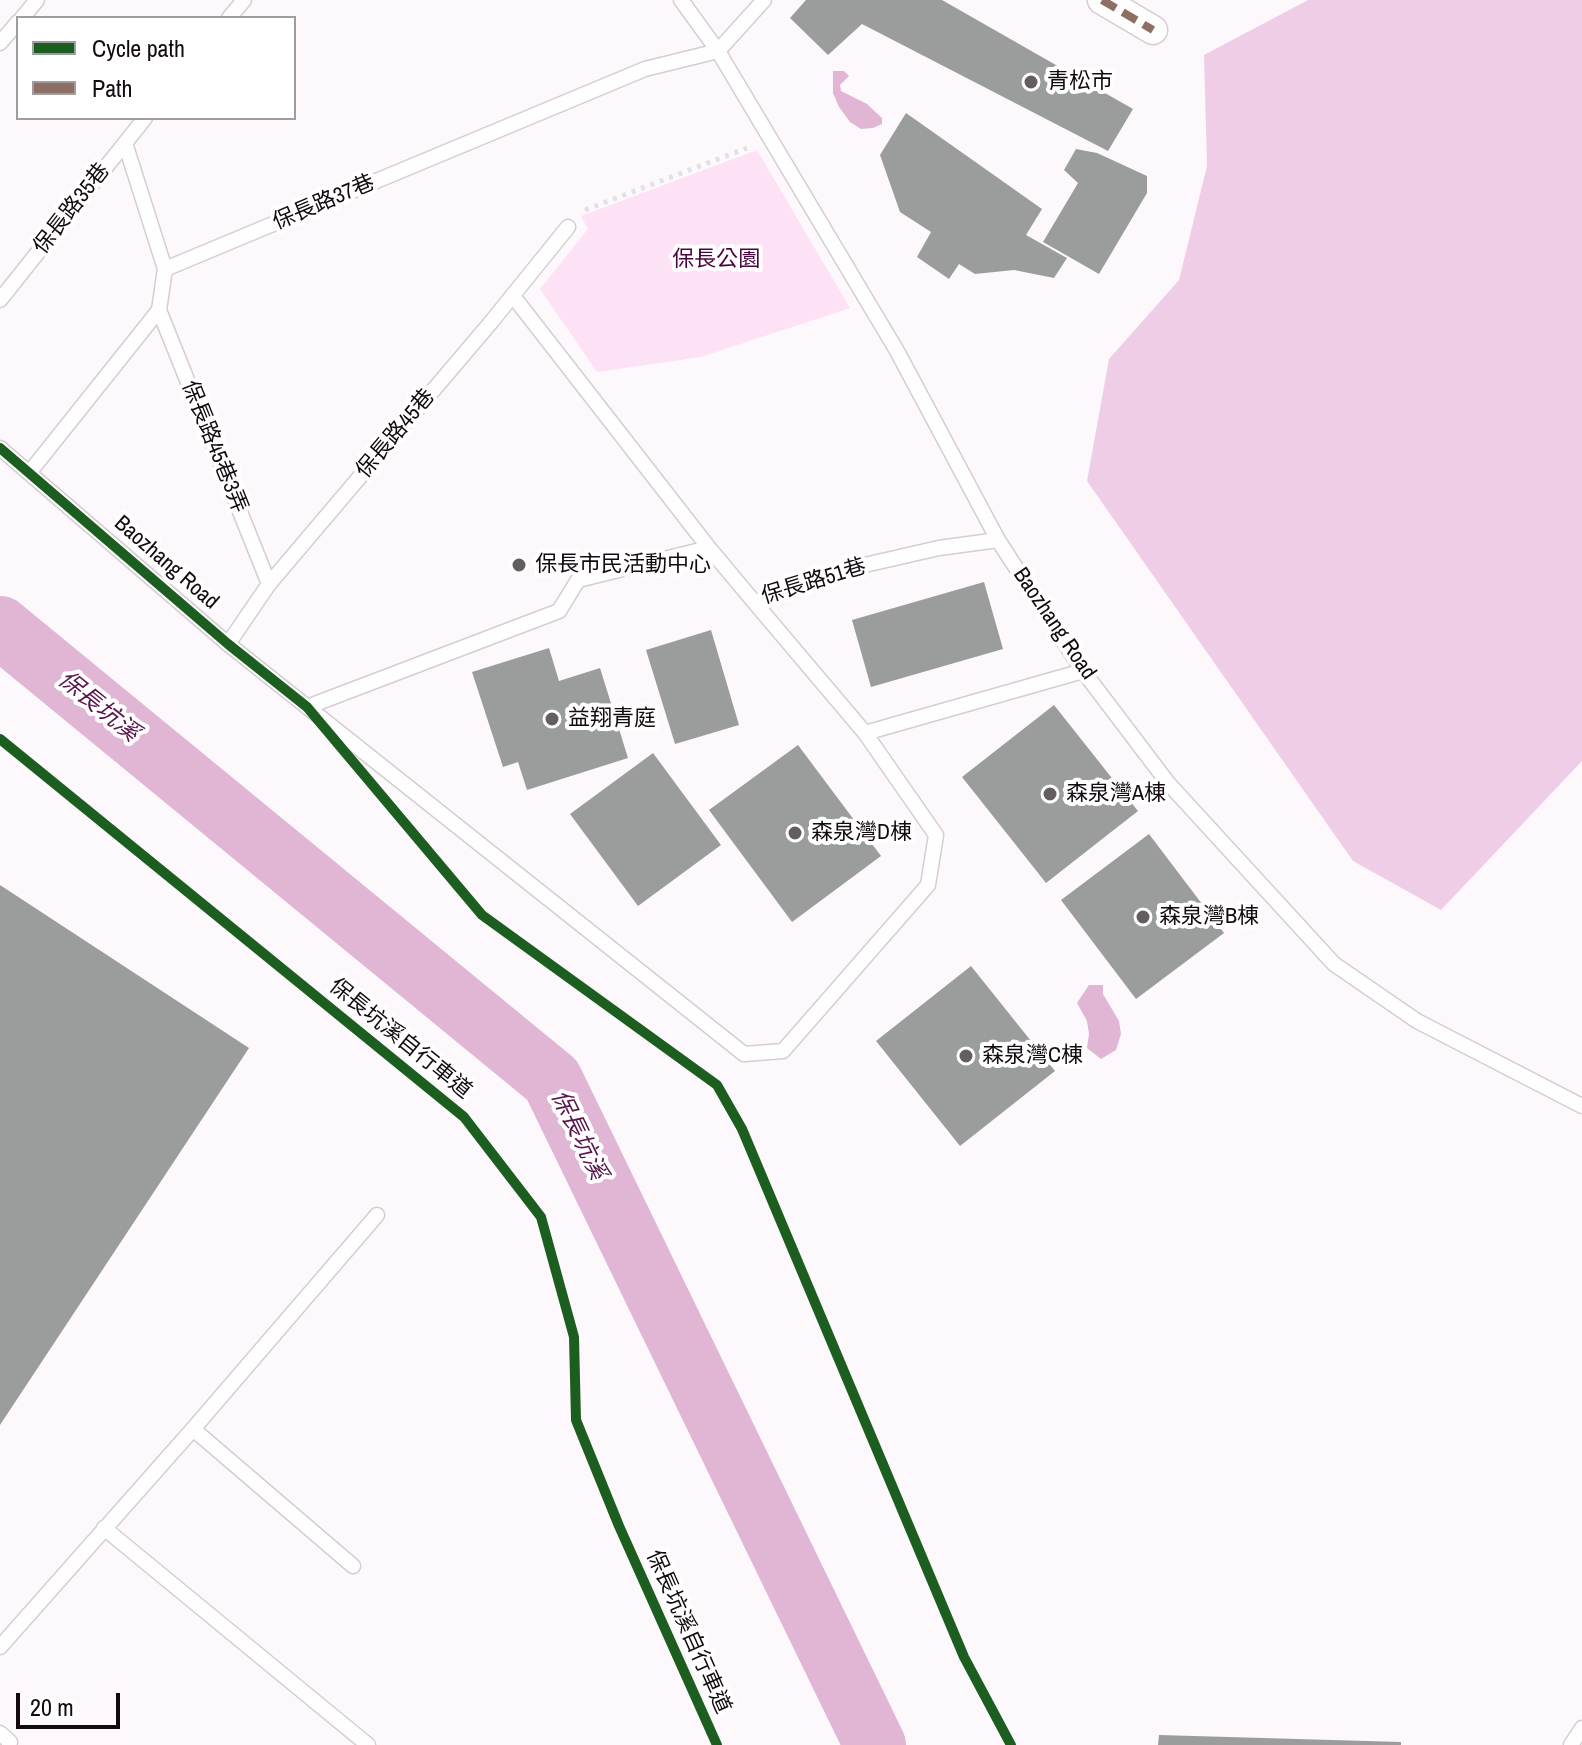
<!DOCTYPE html>
<html>
<head>
<meta charset="utf-8">
<style>
  body { margin:0 }
  #map { position:relative; width:1582px; height:1745px; overflow:hidden; background:#fdf8fb; font-family:"Archivo Narrow",sans-serif }
  canvas { display:block }
  .legend { position:absolute; left:16px; top:16px; width:280px; height:104px; box-sizing:border-box; background:#fff; border:2px solid #a09d9f; margin:0; padding:10px 14px; list-style:none; font-size:24px; color:#120a10 }
  .legend li { display:flex; align-items:center; gap:16px; height:40px }
  .legend b { width:40px; border:2px solid #a09d9f }
  .scale { position:absolute; left:16px; top:1693px; width:104px; height:36px; box-sizing:border-box; border:4px solid #120a10; border-top:0; padding-left:10px; font-size:24px; line-height:28px; white-space:nowrap; color:#120a10; -webkit-text-stroke:6px #fff; paint-order:stroke }
</style>
</head>
<body>
<div id="map">
<canvas width="1582" height="1745"></canvas>
<ul class="legend">
<li><b style="height:10px;background:#1b5e20"></b>Cycle path</li>
<li><b style="height:10px;background:#8d6e63"></b>Path</li>
</ul>
<div class="scale">20 m</div>
</div>
<script>
const g = document.querySelector('canvas').getContext('2d');
g.lineJoin = 'round';
function fill(path, color) {
  g.fillStyle = color;
  g.fill(path, 'evenodd');
}
function shape(rows) {
  const path = new Path2D();
  for (const r of rows) {
    path.moveTo(r[0], r[1]);
    for (let i = 2; i < r.length; i += 2) path.lineTo(r[i], r[i + 1]);
  }
  return path;
}
function stroke(path, color, width, dash) {
  g.strokeStyle = color;
  g.lineWidth = width;
  g.lineCap = dash ? 'butt' : 'round';
  g.setLineDash(dash || []);
  g.stroke(path);
}
function label(font, color, halo, rows, align = 'center') {
  g.font = font + ' "Archivo Narrow","Noto Sans TC",sans-serif';
  g.lineWidth = 8;
  g.setLineDash([]);
  g.textBaseline = 'middle';
  g.strokeStyle = halo;
  g.fillStyle = color;
  for (const [text, x, y, turn = 0] of rows) {
    g.save();
    g.translate(x, y);
    g.rotate((+turn || 0) * Math.PI / 180);
    g.textAlign = isNaN(turn) ? turn : align;
    if (halo) g.strokeText(text, 0, 0);
    g.fillText(text, 0, 0);
    g.restore();
  }
}
fill(shape([
  [757,150,850,308,701,357,597,372,540,289,588,229,581,216]
]), '#fde1f5');
fill(shape([
  [1308,0,1582,0,1582,761,1441,910,1353,861,1087,481,1109,359,1179,280,1207,166,1204,55]
]), '#f0cde6');
fill(shape([
  [833,71,844,71,849,76,840,85,841,91,867,104,882,118,882,124,873,128,861,129,850,122,839,107,833,93],
  [1089,985,1103,985,1103,994,1119,1021,1121,1034,1116,1050,1101,1059,1087,1048,1089,1034,1087,1021,1077,1003]
]), '#e0b6d4');
stroke(shape([
  [0,627,552,1080,875,1745]
]), '#e0b6d4', 62);
fill(shape([
  [806,0,942,0,1133,109,1108,151,862,24,828,55,790,18],
  [906,113,1042,209,1026,235,1067,258,1054,278,1014,270,975,274,959,264,949,279,917,257,931,232,900,212,880,155],
  [1076,149,1097,153,1147,176,1147,193,1099,274,1043,242,1078,183,1064,170],
  [984,582,1003,649,871,687,852,620],
  [711,630,739,725,675,744,646,650],
  [549,648,559,681,600,668,628,758,527,790,518,762,503,767,472,672],
  [1054,705,1138,811,1046,883,962,777],
  [798,745,881,856,792,922,709,810],
  [653,753,721,845,638,906,570,814],
  [1149,834,1224,933,1136,999,1061,900],
  [0,885,249,1048,0,1425],
  [971,966,1055,1071,960,1146,876,1041],
  [1159,1735,1401,1742,1401,1745,1158,1745]
]), '#9a9d9c');
const lane = shape([
  [681,0,718,51,897,351,998,540,1083,671,1168,783,1334,964,1417,1021,1582,1106],
  [22,18,37,0],
  [229,18,244,0],
  [0,43,18,22],
  [125,143,165,269],
  [513,296,709,548],
  [0,300,145,118],
  [159,310,269,584],
  [0,448,228,644,744,1054,783,1051,928,885,936,835,865,733,1083,671],
  [29,473,159,310,165,269,645,69,718,51,764,0],
  [755,603,865,733],
  [228,644,269,584,492,321,568,227],
  [307,707,559,611,578,580,709,548,755,603,847,569,939,548,998,540],
  [193,1429,353,1566],
  [104,1528,368,1745],
  [0,1647,193,1429,377,1215],
  [0,1733,10,1742,9,1745],
  [1571,1745,1582,1728]
]);
const street = shape([
  [1102,0,1153,30]
]);
stroke(lane, '#d4ced2', 17);
stroke(street, '#d4ced2', 31);
stroke(shape([
  [585,210,747,148]
]), '#e3e1e2', 5, [4, 6]);
stroke(lane, '#fffefe', 14);
stroke(street, '#fffefe', 28);
stroke(shape([
  [1102,0,1153,30]
]), '#8d6e63', 8, [16, 8]);
stroke(shape([
  [0,448,228,644,307,707,482,915,717,1085,742,1129,964,1657,1011,1745],
  [0,739,464,1117,541,1217,574,1337,576,1420,619,1526,717,1745]
]), '#1b5e20', 10);
for (const [x, y, r, color] of [
  [1031,82,8,"#645d62"],
  [519,565,8,"#645d62"],
  [552,719,8,"#645d62"],
  [1050,794,8,"#645d62"],
  [795,833,8,"#645d62"],
  [1143,917,8,"#645d62"],
  [966,1056,8,"#645d62"]
]) {
  const dot = new Path2D();
  dot.arc(x, y, r, 0, 2 * Math.PI);
  g.fillStyle = color;
  g.fill(dot);
  stroke(dot, '#fff', 3);
}
label('22px', '#120a10', '#fff', [
  ["青松市",1047,82],
  ["保長市民活動中心",535,565],
  ["益翔青庭",568,719],
  ["森泉灣A棟",1066,794],
  ["森泉灣D棟",811,833],
  ["森泉灣B棟",1159,917],
  ["森泉灣C棟",982,1056]
], 'left');
label('22px', '#120a10', '#fff', [
  ["保長路37巷",324,203,-23],
  ["保長路35巷",72,209,-52],
  ["保長路45巷",396,434,-50],
  ["保長路45巷3弄",214,447,68],
  ["Baozhang Road",166,563,41],
  ["保長路51巷",814,582,-17],
  ["Baozhang Road",1054,624,56],
  ["保長坑溪自行車道",400,1039,39],
  ["保長坑溪自行車道",688,1632,66]
]);
label('22px', '#4a053f', '#fff', [
  ["保長公園",716,260]
]);
label('italic 24px', '#59174d', '#fff', [
  ["保長坑溪",98,707,39],
  ["保長坑溪",578,1135,64]
]);
</script>
</body>
</html>
